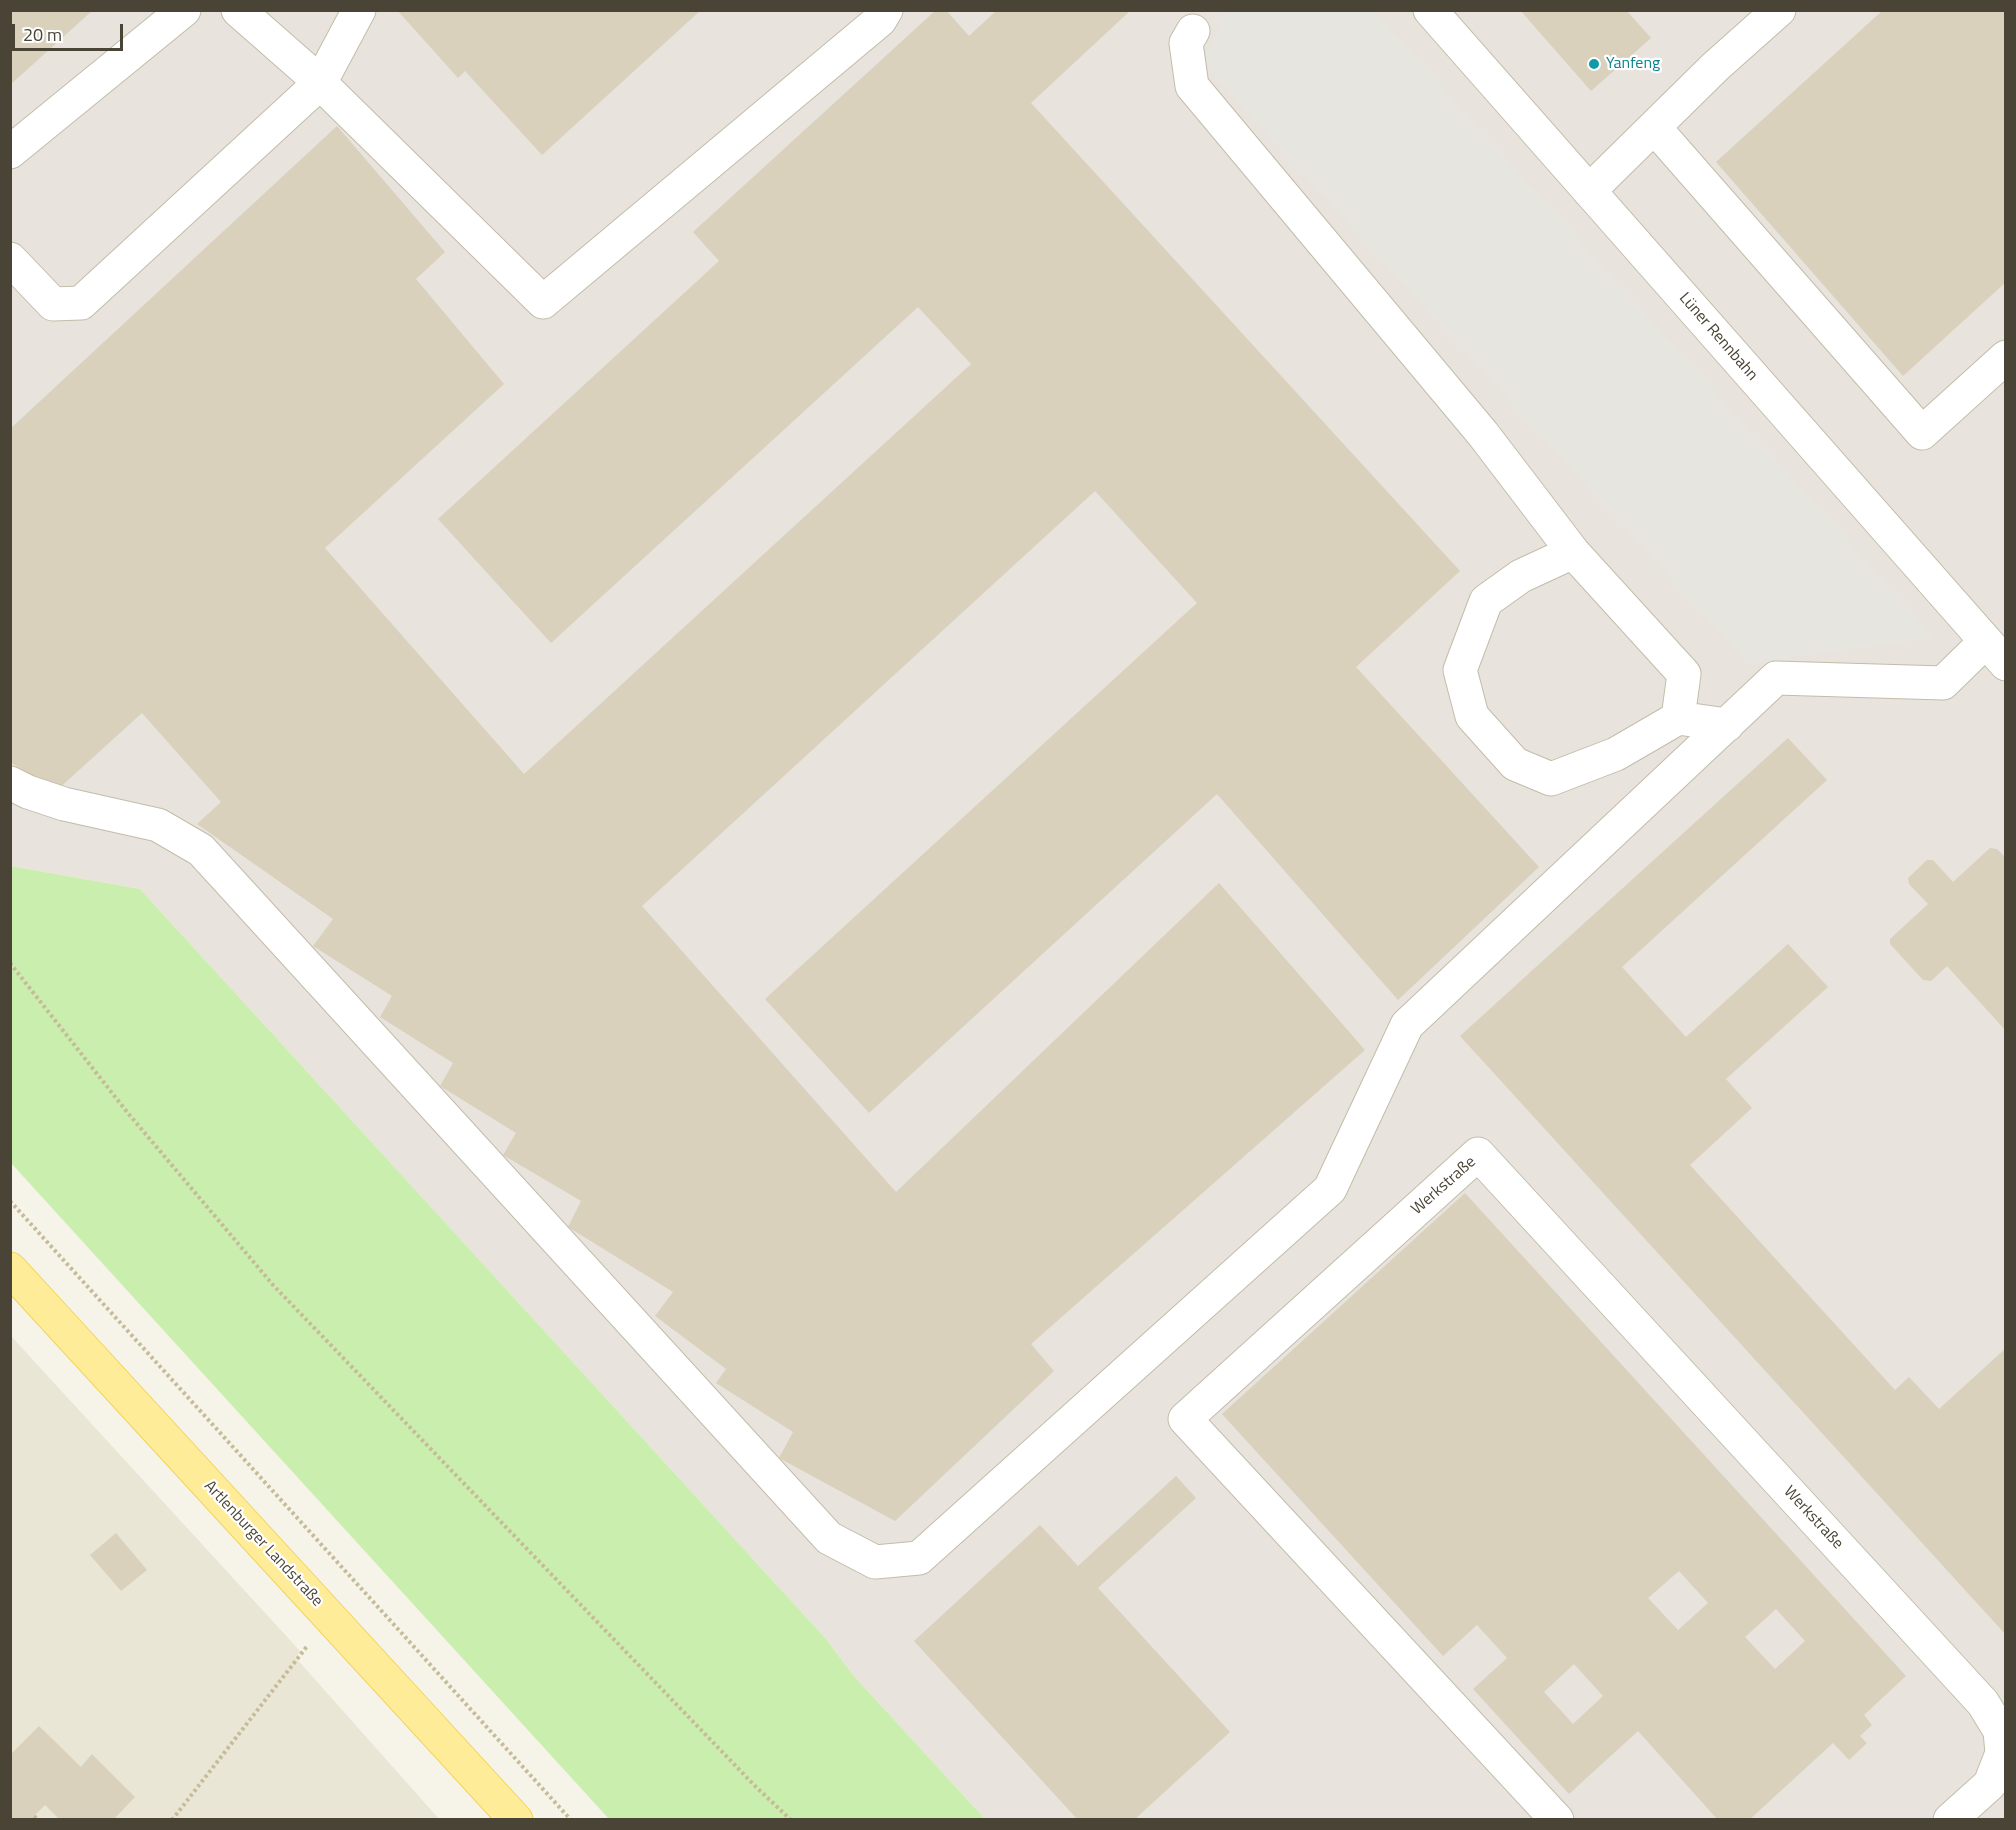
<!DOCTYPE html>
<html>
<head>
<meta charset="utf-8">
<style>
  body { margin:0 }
  #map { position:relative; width:2016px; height:1830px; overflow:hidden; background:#f6f3e8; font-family:"Titillium Web",sans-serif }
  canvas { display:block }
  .frame { position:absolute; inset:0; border:12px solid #4a4436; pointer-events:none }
  .scale { position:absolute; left:12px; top:24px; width:111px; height:27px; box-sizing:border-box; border:3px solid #4a4436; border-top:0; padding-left:8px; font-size:18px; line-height:21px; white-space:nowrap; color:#4a4436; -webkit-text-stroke:4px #fff; paint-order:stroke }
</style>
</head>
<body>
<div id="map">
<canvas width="2016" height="1830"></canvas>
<div class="frame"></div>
<div class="scale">20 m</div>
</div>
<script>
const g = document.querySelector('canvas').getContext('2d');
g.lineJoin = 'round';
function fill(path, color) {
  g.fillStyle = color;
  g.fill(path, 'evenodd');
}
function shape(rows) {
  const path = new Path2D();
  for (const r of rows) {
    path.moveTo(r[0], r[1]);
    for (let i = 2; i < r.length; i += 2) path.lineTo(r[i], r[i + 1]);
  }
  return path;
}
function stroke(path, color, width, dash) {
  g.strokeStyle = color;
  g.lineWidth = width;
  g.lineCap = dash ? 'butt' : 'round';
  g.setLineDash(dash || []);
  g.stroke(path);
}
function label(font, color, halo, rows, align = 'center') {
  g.font = font + ' "Titillium Web",sans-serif';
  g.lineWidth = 4.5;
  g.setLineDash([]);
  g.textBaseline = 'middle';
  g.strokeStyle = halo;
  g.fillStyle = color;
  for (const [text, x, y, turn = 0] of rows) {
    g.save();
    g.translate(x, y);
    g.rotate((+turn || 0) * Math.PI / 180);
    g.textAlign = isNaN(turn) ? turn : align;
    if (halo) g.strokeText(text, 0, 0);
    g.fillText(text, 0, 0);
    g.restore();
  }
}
fill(shape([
  [10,1335,301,1652,295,1657,439,1819,11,1819]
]), '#eae6d6');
fill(shape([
  [10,11,2005,11,2005,1819,985,1819,853,1675,826,1639,140,889,11,866]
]), '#e8e4dd');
fill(shape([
  [11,866,140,889,826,1639,853,1675,985,1819,609,1819,11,1163]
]), '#caeead');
fill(shape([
  [1227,11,1374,11,1934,637,1748,663,1202,62]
]), '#e7e5e0');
fill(shape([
  [10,10,93,10,10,85],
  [397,10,701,10,542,155,465,71,458,78],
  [936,10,946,10,969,36,997,10,1131,10,1031,103,1460,571,1356,667,1539,867,1398,1000,1217,794,869,1113,765,999,1197,603,1095,491,642,906,896,1192,1219,883,1365,1050,1031,1344,1054,1371,895,1521,779,1458,793,1432,716,1383,726,1369,655,1316,673,1292,568,1227,581,1201,503,1155,516,1133,440,1086,453,1063,380,1017,392,996,313,946,333,919,197,824,221,802,142,713,56,791,10,762,10,429,337,126,445,252,416,279,504,384,325,548,524,774,971,364,918,307,551,643,438,519,719,261,693,232],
  [1520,10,1626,10,1651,38,1591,91],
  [1883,10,2006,10,2006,282,1903,376,1716,162],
  [1788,738,1827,780,1622,967,1686,1037,1788,944,1828,987,1726,1079,1752,1108,1690,1165,1895,1390,1909,1377,1939,1409,2006,1348,2006,1635,1460,1036],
  [1990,848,1997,849,2006,858,2006,1031,1947,966,1931,981,1923,980,1890,944,1890,939,1928,904,1909,884,1908,878,1927,860,1933,860,1953,882],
  [1465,1193,1906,1676,1864,1715,1872,1725,1860,1736,1867,1743,1849,1760,1833,1743,1749,1820,1718,1820,1638,1731,1569,1794,1473,1689,1507,1658,1477,1625,1443,1656,1222,1414],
  [1679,1571,1708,1603,1678,1630,1648,1598],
  [1776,1609,1805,1641,1775,1669,1745,1637],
  [1574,1664,1603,1696,1573,1724,1544,1692],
  [1176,1476,1196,1498,1098,1588,1230,1732,1134,1820,1078,1820,914,1641,1040,1525,1078,1566],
  [116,1533,147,1570,121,1591,90,1555],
  [39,1726,81,1767,92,1754,135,1797,113,1820,60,1820,45,1805,30,1820,10,1820,10,1755]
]), '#d9d1bc');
const minor = shape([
  [238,10,312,75,543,302,880,20,886,10],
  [1430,10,2006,664],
  [1193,31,1186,43,1192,86,1483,434,1573,552],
  [1654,127,1922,433,2006,357],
  [10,152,184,10],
  [1589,191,1715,67,1779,10],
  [10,259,53,304,81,303,320,83,359,10],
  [1678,718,1684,674,1573,552,1521,576,1486,601,1460,670,1472,716,1515,764,1551,779,1616,754,1678,718,1727,725],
  [10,783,28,792,64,804,158,825,201,850,829,1538,875,1562,919,1558,1330,1189,1407,1025,1776,678,1943,683,1985,642],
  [1557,1820,1185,1419,1478,1154,1983,1703,2000,1731,2002,1753,1990,1784,1950,1820]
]);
const major = shape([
  [10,1269,516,1820]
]);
stroke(minor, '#c3bca9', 35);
stroke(major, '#f1d35b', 35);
stroke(shape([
  [10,963,127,1112,273,1285,755,1786,791,1820],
  [10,1201,571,1820],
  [34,1816,38,1820],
  [172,1820,308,1645]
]), '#c6bb99', 4, [3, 3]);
stroke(minor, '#fff', 33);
stroke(major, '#ffec98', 33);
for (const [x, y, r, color] of [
  [1594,64,6,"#0f9aa8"]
]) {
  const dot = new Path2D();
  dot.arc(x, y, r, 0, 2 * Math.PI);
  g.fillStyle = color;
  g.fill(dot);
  stroke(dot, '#fff', 2);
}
label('16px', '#0d838f', '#fff', [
  ["Yanfeng",1606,64]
], 'left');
label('16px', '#4a4436', '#fff', [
  ["Lüner Rennbahn",1718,337,49],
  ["Werkstraße",1444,1186,-41],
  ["Werkstraße",1813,1518,47],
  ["Artlenburger Landstraße",263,1544,47]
]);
</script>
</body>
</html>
